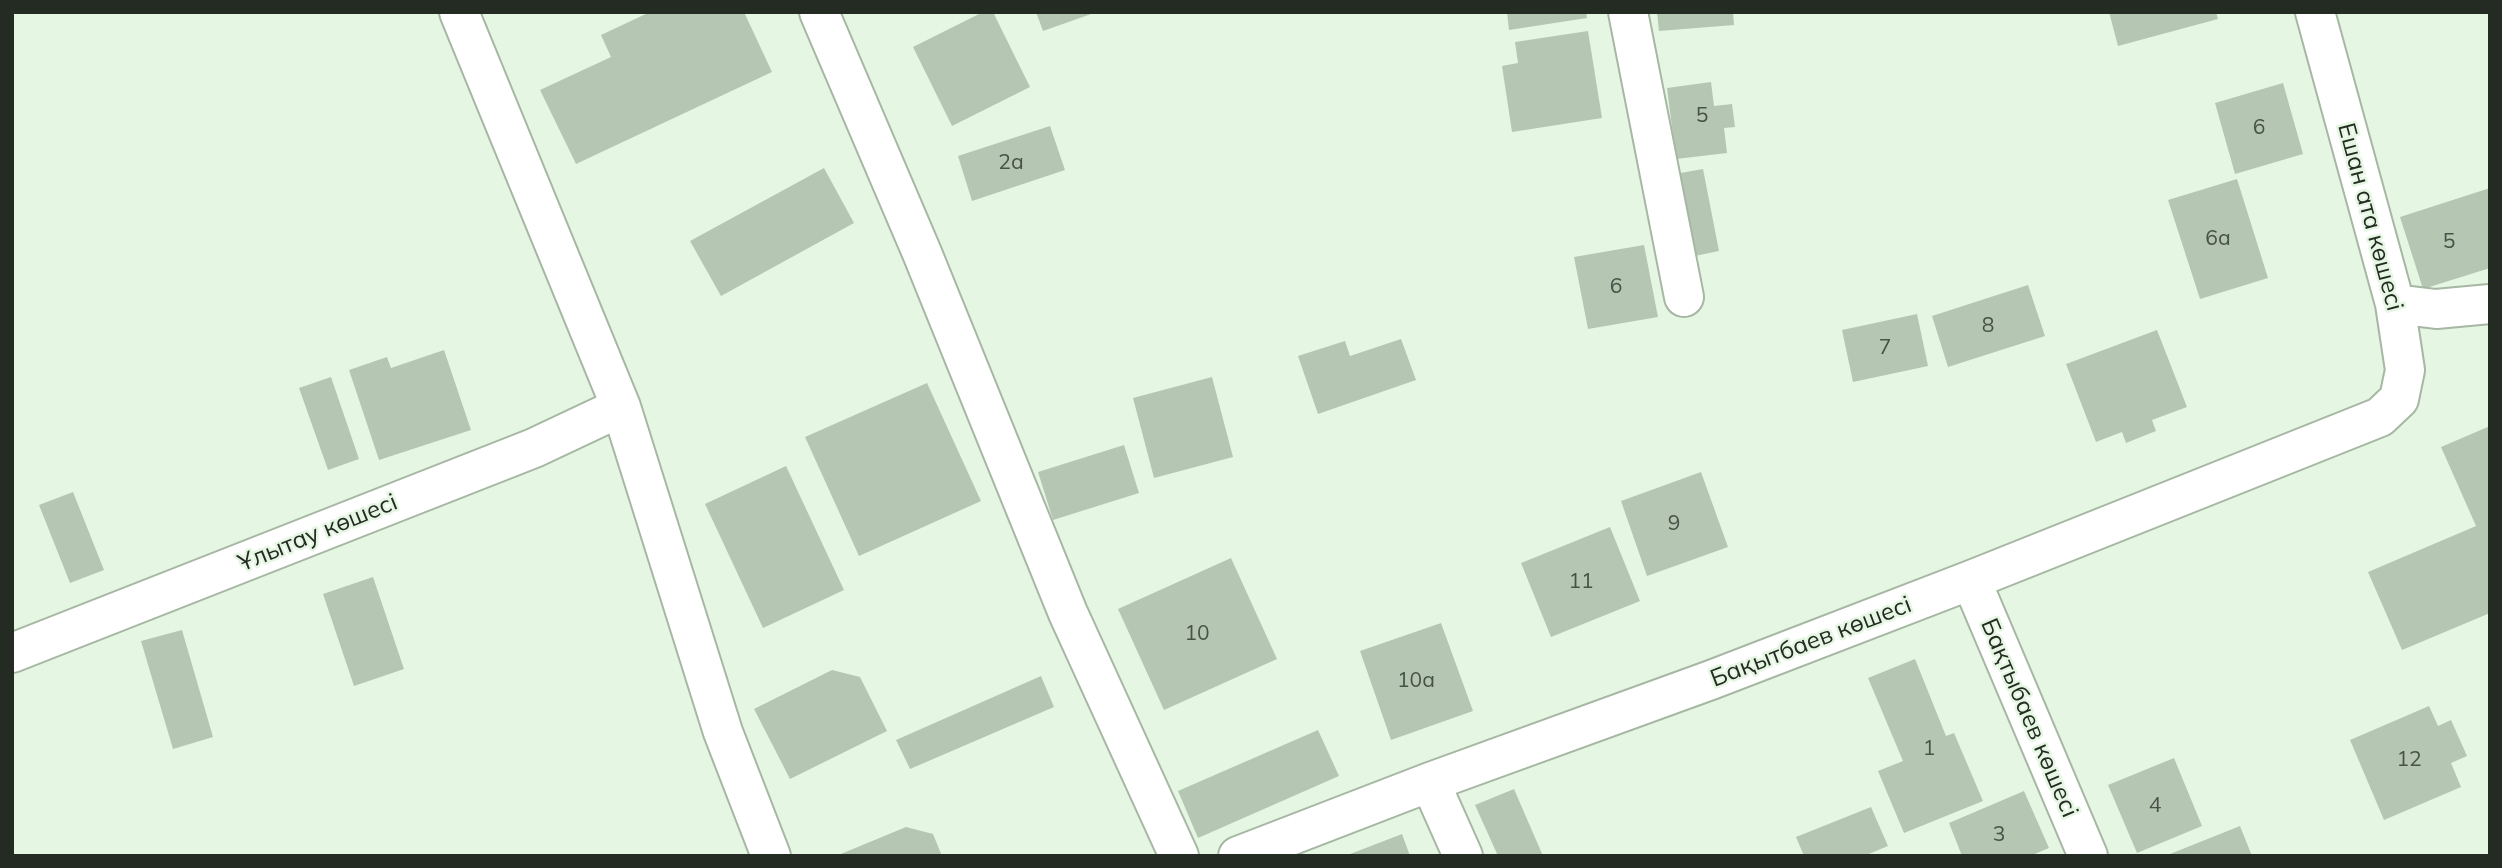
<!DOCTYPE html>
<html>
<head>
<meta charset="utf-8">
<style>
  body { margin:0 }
  #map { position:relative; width:2502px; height:868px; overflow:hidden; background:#e5f7e2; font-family:Mulish,sans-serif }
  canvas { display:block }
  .frame { position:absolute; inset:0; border:14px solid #242b23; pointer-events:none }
</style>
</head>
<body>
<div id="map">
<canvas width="2502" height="868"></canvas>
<div class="frame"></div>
</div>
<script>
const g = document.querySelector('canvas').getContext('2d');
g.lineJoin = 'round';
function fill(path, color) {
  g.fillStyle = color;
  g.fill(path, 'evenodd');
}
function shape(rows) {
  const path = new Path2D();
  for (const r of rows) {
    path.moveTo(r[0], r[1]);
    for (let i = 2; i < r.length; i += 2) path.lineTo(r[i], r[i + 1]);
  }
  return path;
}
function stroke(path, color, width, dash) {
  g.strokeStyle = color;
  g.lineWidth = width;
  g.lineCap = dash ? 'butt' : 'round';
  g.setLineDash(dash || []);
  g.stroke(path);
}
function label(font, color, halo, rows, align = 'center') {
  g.font = font + ' Mulish,sans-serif';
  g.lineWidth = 5;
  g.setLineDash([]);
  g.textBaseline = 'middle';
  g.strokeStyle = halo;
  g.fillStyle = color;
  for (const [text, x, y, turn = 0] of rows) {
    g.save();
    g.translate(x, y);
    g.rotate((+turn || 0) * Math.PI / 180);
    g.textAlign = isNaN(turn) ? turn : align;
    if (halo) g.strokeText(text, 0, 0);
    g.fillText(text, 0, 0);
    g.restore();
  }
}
fill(shape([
  [650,12,744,12,772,72,576,164,540,90,611,57,601,35],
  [983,12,993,12,1030,87,952,126,913,47],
  [1036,12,1094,12,1094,13,1043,31],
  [1507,12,1586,12,1587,18,1509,30],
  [1657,12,1733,12,1734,25,1659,31],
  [2109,12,2216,12,2218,19,2118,46],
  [1588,31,1602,118,1512,132,1502,66,1518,63,1515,42],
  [1711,82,1714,106,1732,104,1735,127,1724,128,1727,153,1676,159,1667,88],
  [2283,83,2303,154,2235,174,2215,103],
  [1050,126,1065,170,972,201,958,156],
  [824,168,854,223,721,296,690,241],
  [1703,169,1719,251,1690,257,1675,174],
  [2237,179,2268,278,2200,299,2168,200],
  [2490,188,2490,268,2423,289,2400,217],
  [1644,245,1658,317,1588,329,1574,257],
  [2028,285,2045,336,1948,367,1932,316],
  [1917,314,1928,366,1853,382,1842,330],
  [2157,330,2187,407,2152,420,2156,431,2126,443,2122,432,2096,442,2066,364],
  [1401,339,1416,380,1318,414,1298,356,1345,341,1350,356],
  [444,350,471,430,379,460,349,370,387,357,391,368],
  [331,377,359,459,328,470,299,388],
  [1212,377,1233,457,1154,478,1133,398],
  [927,383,981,501,859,556,805,437],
  [2490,426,2490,613,2402,650,2368,572,2476,526,2441,447],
  [1124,445,1139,493,1053,520,1038,472],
  [786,466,844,590,763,628,705,504],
  [1701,472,1728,547,1647,576,1621,501],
  [73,492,104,570,70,583,39,505],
  [1610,527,1640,601,1551,637,1521,563],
  [1231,558,1277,659,1164,710,1118,609],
  [373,577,404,669,354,686,323,594],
  [1441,623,1473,711,1391,740,1360,651],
  [182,630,213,737,173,749,141,641],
  [1915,659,1946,736,1954,733,1983,801,1904,833,1878,771,1903,761,1868,678],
  [832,670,860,677,887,731,790,779,754,709],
  [1041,676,1054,707,910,769,896,740],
  [2429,706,2438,726,2451,720,2467,756,2451,763,2461,787,2384,820,2350,740],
  [1318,730,1339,776,1198,838,1178,791],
  [2174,758,2202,826,2137,853,2108,785],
  [1514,789,1543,856,1498,856,1475,805],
  [2024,791,2049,848,2030,856,1962,856,1949,823],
  [1871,807,1888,846,1864,856,1804,856,1796,837],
  [2240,826,2252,856,2165,856],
  [906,827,933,834,942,856,836,856],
  [1402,834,1410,856,1345,856]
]), '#b5c7b3');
const minor = shape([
  [459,12,621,407,723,732,771,856],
  [819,12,922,253,1068,613,1179,856],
  [1628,12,1684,297],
  [2395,304,2436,309,2490,304],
  [1971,580,2088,856],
  [12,653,534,448,621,407],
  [1430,782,1463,856],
  [1238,856,1430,782,1711,680,1971,580,2380,417,2399,399,2405,370,2395,304,2315,12]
]);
stroke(minor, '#a6b7a3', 42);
stroke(minor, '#fff', 38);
label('21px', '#485247', null, [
  ["5",1702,116],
  ["6",2259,128],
  ["2а",1011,163],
  ["6а",2218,239],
  ["5",2449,242],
  ["6",1616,287],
  ["8",1988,326],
  ["7",1885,348],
  ["9",1674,524],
  ["11",1581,582],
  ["10",1197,634],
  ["10а",1416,681],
  ["1",1929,749],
  ["12",2409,760],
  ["4",2155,806],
  ["3",1999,835]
]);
label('24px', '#242b23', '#e5f7e2', [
  ["Ешан ата көшесі",2370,217,75],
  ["Ұлытау көшесі",318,533,-22],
  ["Бақытбаев көшесі",1811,642,-21],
  ["Бақтыбаев көшесі",2029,718,67]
]);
</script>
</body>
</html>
